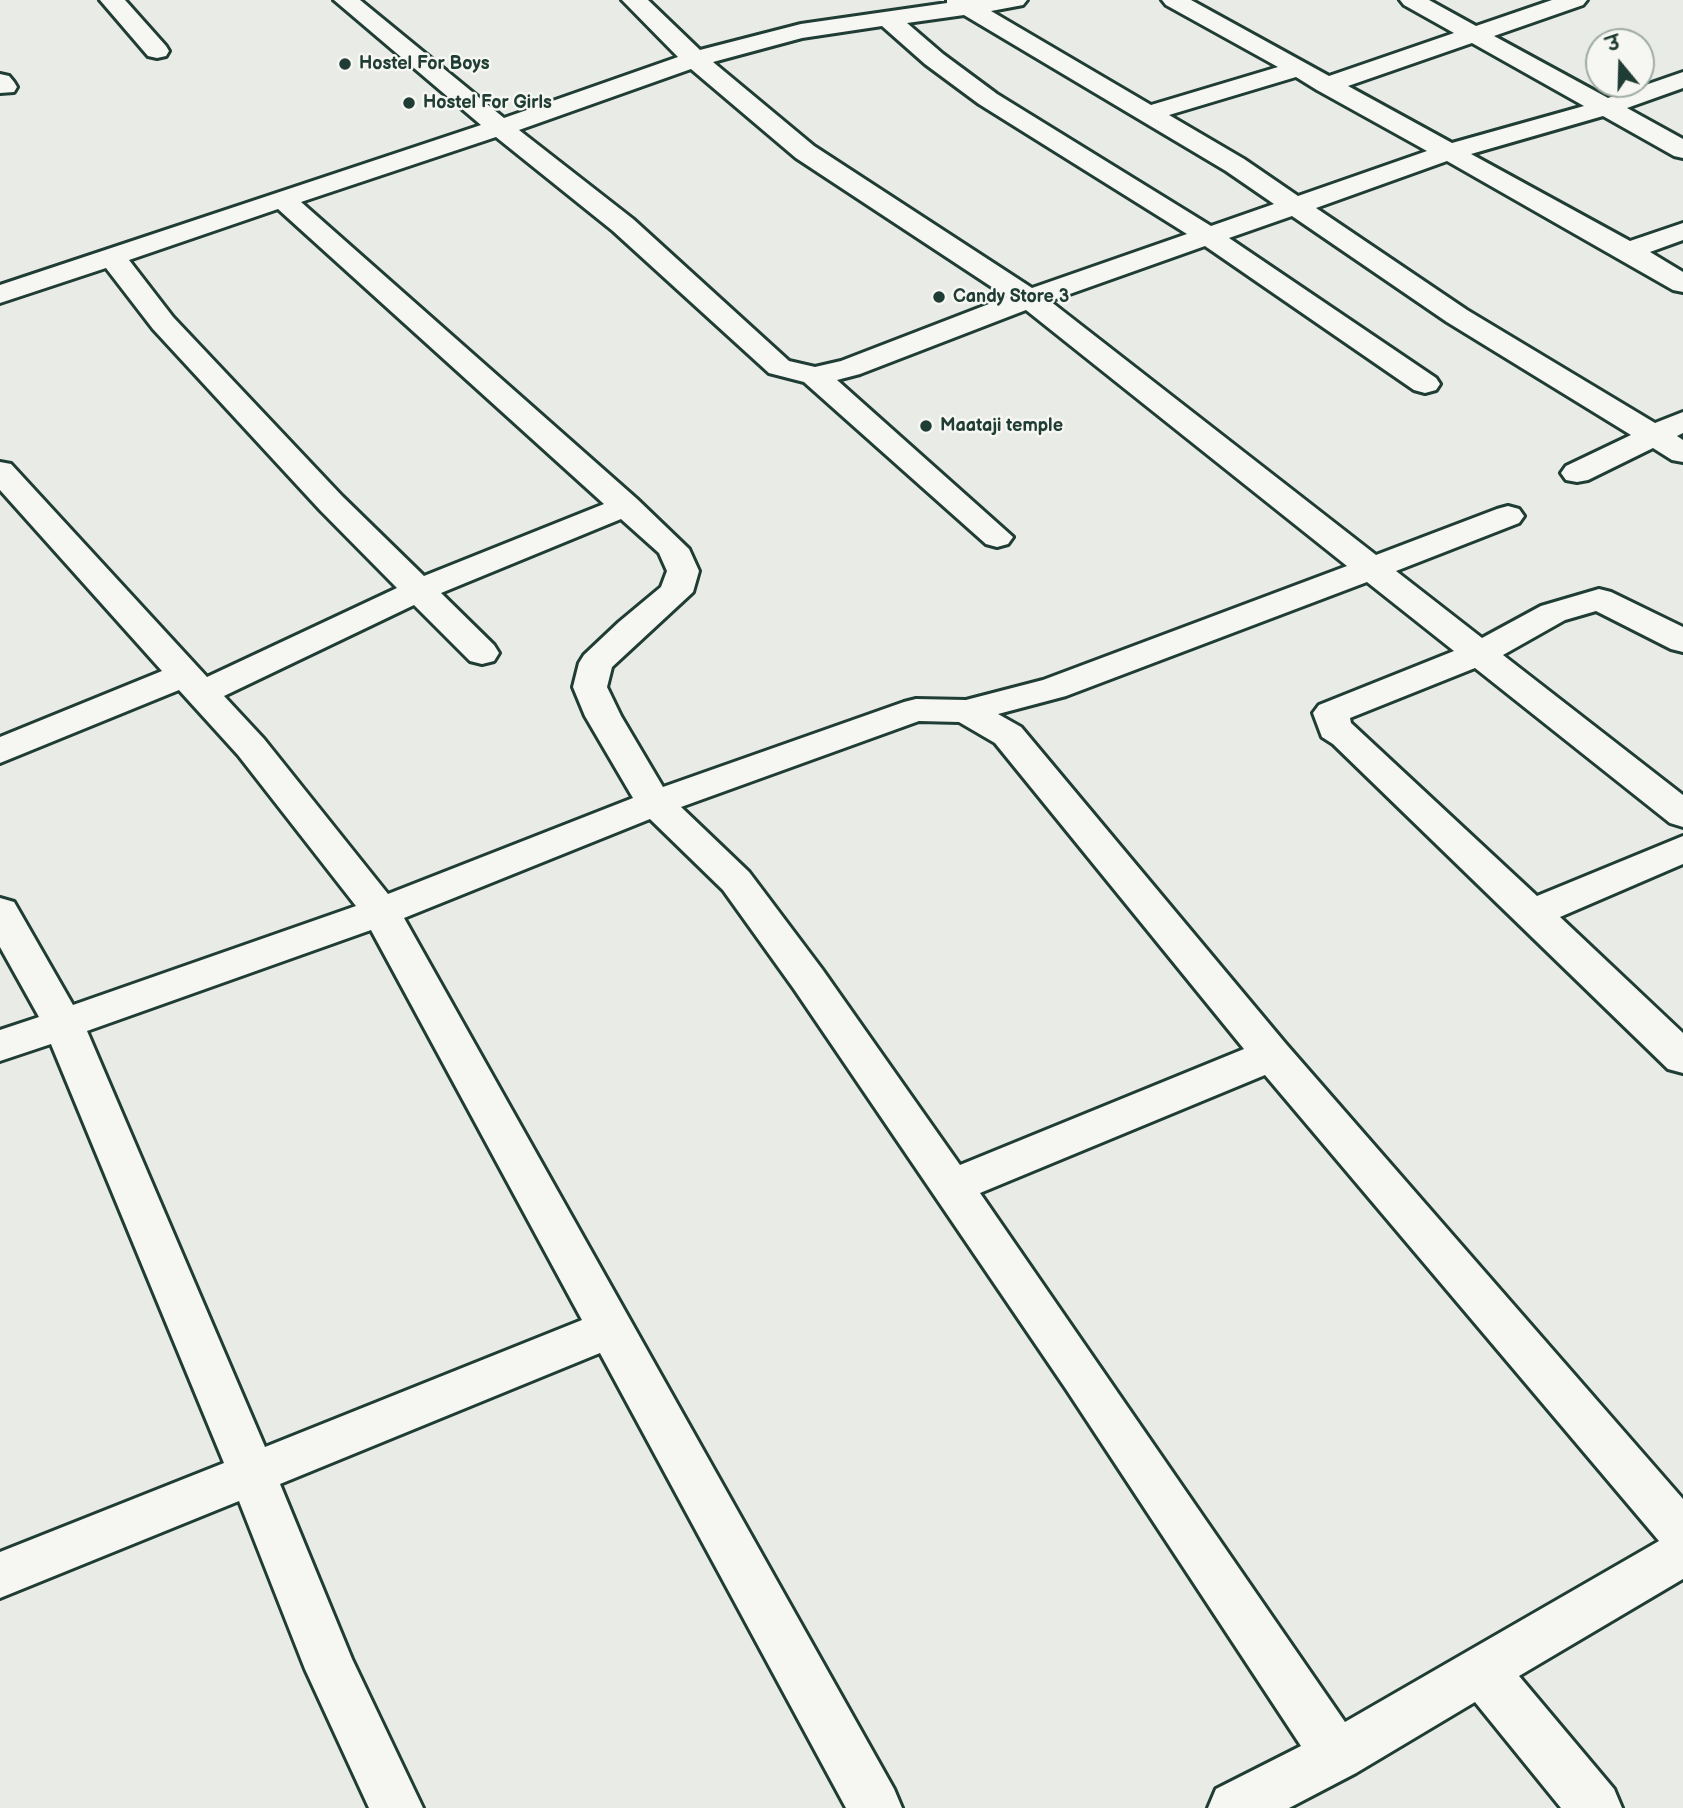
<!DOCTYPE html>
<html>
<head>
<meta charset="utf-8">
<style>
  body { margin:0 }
  #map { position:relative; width:1683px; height:1808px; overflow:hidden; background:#e9ebe7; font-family:"Balsamiq Sans","Playpen Sans Deva",sans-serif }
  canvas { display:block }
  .north { position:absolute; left:1585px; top:28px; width:70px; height:70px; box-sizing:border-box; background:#f6f6f2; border:2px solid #a0aca6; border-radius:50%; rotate:341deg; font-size:19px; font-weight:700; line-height:28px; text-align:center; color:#1f3d34 }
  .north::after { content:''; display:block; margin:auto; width:24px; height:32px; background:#1f3d34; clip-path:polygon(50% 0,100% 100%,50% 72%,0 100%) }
</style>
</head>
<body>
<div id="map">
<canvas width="1683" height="1808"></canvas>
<div class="north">उ</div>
</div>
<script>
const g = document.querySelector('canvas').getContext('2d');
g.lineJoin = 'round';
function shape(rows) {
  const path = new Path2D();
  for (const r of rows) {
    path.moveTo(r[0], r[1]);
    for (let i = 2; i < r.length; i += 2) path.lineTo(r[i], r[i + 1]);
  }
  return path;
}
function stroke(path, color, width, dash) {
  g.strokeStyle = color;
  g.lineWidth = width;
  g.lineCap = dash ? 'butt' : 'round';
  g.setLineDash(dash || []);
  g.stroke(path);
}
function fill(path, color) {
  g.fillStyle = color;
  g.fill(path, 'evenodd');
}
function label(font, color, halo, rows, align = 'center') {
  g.font = font + ' "Balsamiq Sans",sans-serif';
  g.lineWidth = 5;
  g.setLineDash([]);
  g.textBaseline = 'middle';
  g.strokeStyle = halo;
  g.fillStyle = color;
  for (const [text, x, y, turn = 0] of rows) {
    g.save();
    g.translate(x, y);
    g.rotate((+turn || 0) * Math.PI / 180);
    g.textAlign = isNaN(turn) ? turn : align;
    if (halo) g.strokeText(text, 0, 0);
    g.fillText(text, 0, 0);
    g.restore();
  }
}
const minor = shape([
  [100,0,125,0,166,46,169,51,166,56,157,58,148,56,100,0],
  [334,0,360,0,504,118,678,57,622,0,648,0,700,50,801,24,947,3,947,0,1027,0,1023,5,991,11,1151,105,1278,67,1166,5,1162,0,1191,0,1329,76,1454,33,1404,5,1400,0,1429,0,1476,26,1552,0,1587,0,1583,5,1494,36,1608,98,1683,72,1683,88,1627,108,1683,139,1683,158,1674,156,1603,116,1471,154,1630,241,1683,223,1683,240,1650,252,1683,272,1683,292,1673,290,1447,161,1316,208,1467,310,1655,423,1683,412,1683,433,1677,436,1683,440,1683,462,1672,460,1653,448,1588,480,1577,482,1566,480,1561,473,1566,466,1631,435,1447,322,1292,216,1229,238,1436,378,1440,384,1436,390,1425,393,1414,390,1205,246,1050,301,1376,555,1497,509,1508,506,1519,509,1524,516,1519,523,1396,571,1482,638,1541,606,1599,589,1611,592,1683,627,1683,652,1671,649,1596,611,1565,620,1503,655,1683,795,1683,827,1670,823,1475,668,1350,718,1351,723,1537,896,1683,836,1683,864,1560,917,1683,1033,1683,1073,1668,1069,1333,744,1322,737,1313,713,1319,705,1454,651,1367,582,1066,696,998,714,1021,727,1286,1044,1683,1499,1683,1579,1519,1676,1614,1789,1622,1808,1561,1808,1475,1702,1356,1773,1289,1808,1208,1808,1216,1789,1301,1746,1066,1389,794,989,723,890,650,819,404,918,894,1789,902,1808,846,1808,600,1353,280,1484,352,1659,423,1808,369,1808,305,1669,239,1501,0,1598,0,1552,224,1463,51,1044,0,1061,0,1030,39,1017,0,947,0,898,14,902,73,1005,356,906,238,755,179,690,0,763,0,737,162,671,0,490,0,462,11,464,207,677,397,588,320,510,153,329,106,268,0,303,0,285,481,125,334,0],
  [964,15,1226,171,1274,204,1211,226,997,94,943,54,907,23,964,15],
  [882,26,925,64,979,104,1187,234,1032,288,814,146,713,62,802,38,882,26],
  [1472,43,1584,106,1452,143,1348,86,1472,43],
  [691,69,796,158,1007,297,841,361,815,367,789,361,633,219,519,130,691,69],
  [1296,77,1317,90,1427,151,1298,196,1244,159,1169,115,1296,77],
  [496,137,613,231,769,373,804,382,986,544,997,547,1008,544,1013,537,837,380,860,374,1026,310,1347,566,1043,680,966,700,916,699,904,702,663,787,621,716,607,687,612,667,693,592,699,571,689,549,637,499,301,202,496,137],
  [278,209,604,504,424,576,342,496,173,317,129,260,278,209],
  [621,519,659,553,667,571,661,587,619,622,584,655,579,663,573,687,585,716,633,798,388,894,264,739,224,696,414,605,470,661,482,664,494,661,499,653,494,645,441,593,621,519],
  [919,721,959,722,995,743,1244,1049,960,1165,822,969,749,872,681,807,919,721],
  [371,930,582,1320,265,1447,87,1031,371,930],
  [1265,1075,1659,1541,1345,1722,980,1193,1265,1075],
  [0,74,9,76,14,82,17,87,14,92,0,93,0,74]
]);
stroke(minor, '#1f3d34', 6);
fill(minor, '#f6f6f2');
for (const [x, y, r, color] of [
  [345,64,7,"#1f3d34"],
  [409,103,7,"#1f3d34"],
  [939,297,7,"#1f3d34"],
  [926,426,7,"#1f3d34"]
]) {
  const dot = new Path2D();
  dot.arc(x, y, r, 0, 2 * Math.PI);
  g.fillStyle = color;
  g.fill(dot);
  stroke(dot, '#f6f6f2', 2.5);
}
label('bold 18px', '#1f3d34', '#f6f6f2', [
  ["Hostel For Boys",359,64],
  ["Hostel For Girls",423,103],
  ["Candy Store 3",953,297],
  ["Maataji temple",940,426]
], 'left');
</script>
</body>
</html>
